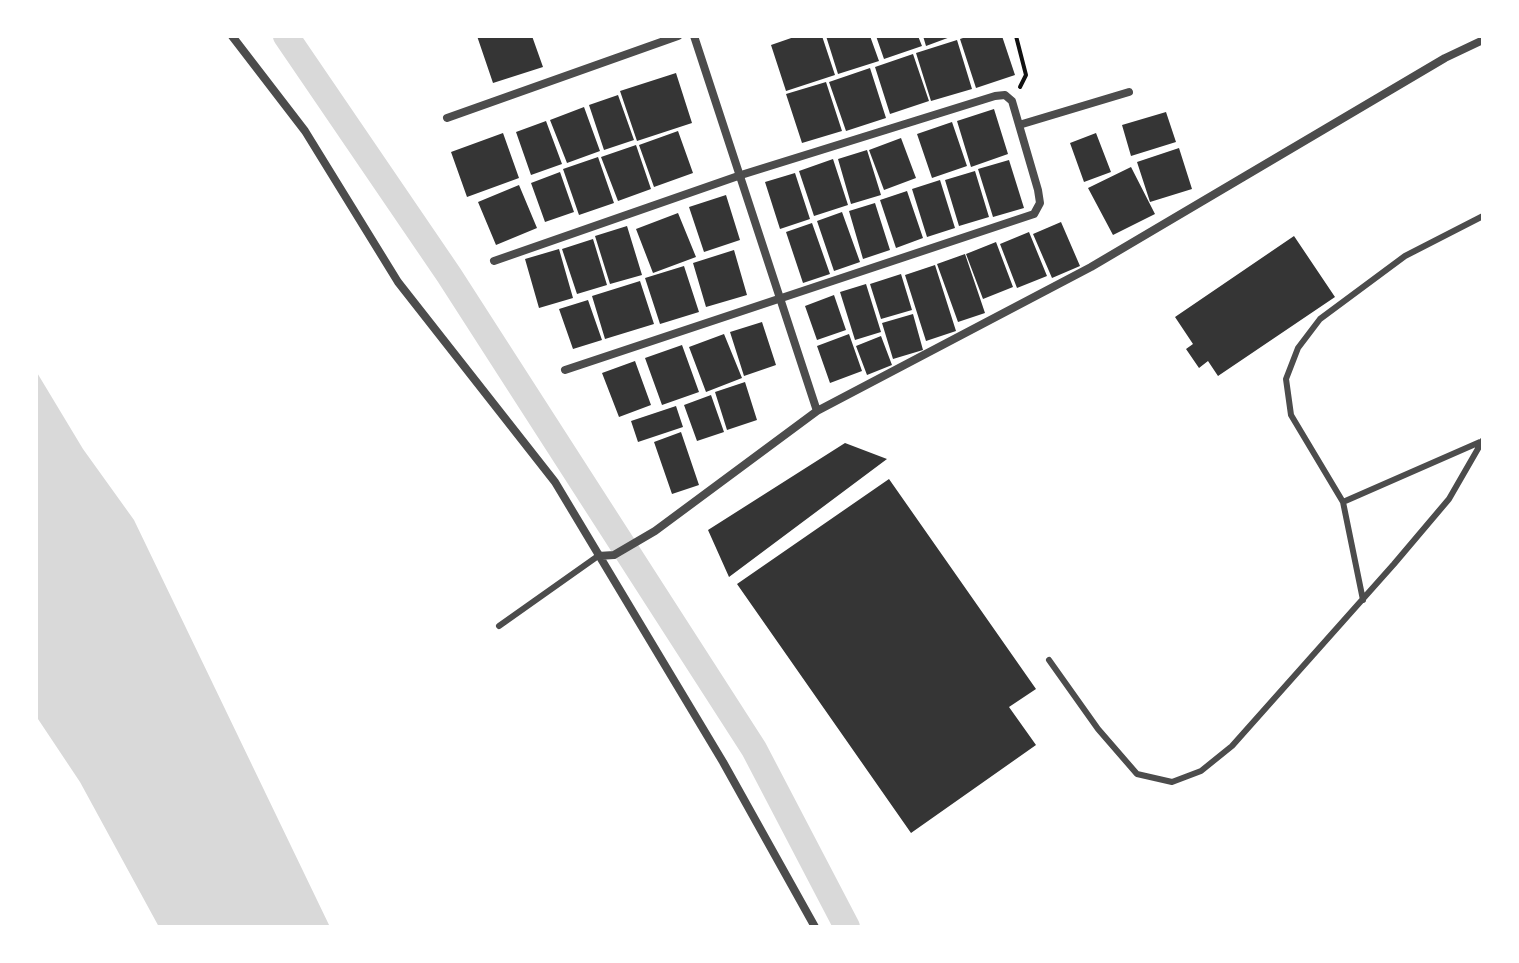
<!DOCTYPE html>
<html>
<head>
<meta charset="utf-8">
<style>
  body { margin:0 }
  #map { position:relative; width:1519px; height:963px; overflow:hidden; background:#fff; font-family:"Roboto Condensed",sans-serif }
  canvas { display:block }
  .frame { position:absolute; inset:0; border:38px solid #fff; pointer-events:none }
</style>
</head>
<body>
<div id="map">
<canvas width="1519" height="963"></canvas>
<div class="frame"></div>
</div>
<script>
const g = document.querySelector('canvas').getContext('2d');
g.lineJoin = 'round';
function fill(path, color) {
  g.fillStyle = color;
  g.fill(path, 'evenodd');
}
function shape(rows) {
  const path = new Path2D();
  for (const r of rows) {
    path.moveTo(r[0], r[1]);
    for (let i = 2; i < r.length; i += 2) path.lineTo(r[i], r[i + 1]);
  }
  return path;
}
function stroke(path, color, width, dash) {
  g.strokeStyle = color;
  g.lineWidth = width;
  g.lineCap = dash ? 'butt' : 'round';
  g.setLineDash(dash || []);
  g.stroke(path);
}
fill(shape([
  [36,371,83,449,134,520,330,927,159,927,80,782,36,716]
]), '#d9d9d9');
stroke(shape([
  [286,36,449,275,754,749,847,927]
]), '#d9d9d9', 26);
fill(shape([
  [477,36,532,36,543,67,493,83],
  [797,36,822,36,835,75,786,91,771,45],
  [826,36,870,36,879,61,838,74],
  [876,36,918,36,922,46,884,59],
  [923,36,953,36,926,46],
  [969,36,1002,36,1015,75,976,88,960,39],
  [957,40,972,89,931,101,916,53],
  [913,54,929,101,890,114,875,67],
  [870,68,886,118,846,131,829,82],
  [676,73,692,123,637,141,620,91],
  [826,82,842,131,802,143,786,94],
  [618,95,634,140,604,150,589,105],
  [584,107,600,151,567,163,550,120],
  [994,109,1008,154,971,167,957,121],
  [1166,112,1176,142,1131,156,1122,125],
  [546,121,562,164,531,175,516,132],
  [952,122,967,166,932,178,917,134],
  [678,131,693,173,654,187,639,145],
  [503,133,519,178,467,197,451,152],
  [1096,133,1111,172,1084,182,1070,143],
  [901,138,916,178,884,190,869,150],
  [636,145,651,189,618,201,601,157],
  [1179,148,1192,189,1150,202,1137,162],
  [867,150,881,195,851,204,838,159],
  [598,157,614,203,579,215,563,169],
  [833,159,848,205,814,216,799,171],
  [1009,160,1024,208,993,217,978,169],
  [1131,167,1155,214,1113,235,1088,188],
  [975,171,989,217,959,226,945,180],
  [560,172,574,212,545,222,531,183],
  [795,173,810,219,780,229,765,182],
  [940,180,955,228,927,237,912,189],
  [519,185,537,228,496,245,478,202],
  [907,191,923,238,896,248,880,200],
  [726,195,740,240,704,252,689,207],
  [875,203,890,250,863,259,849,211],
  [842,212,860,262,834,271,817,221],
  [678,213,696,257,653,273,636,229],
  [1061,222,1080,266,1052,278,1033,234],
  [812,223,830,274,803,283,786,232],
  [627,226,642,275,610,284,595,236],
  [1029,232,1047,276,1017,288,1000,244],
  [1294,236,1335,297,1218,376,1208,361,1199,368,1186,349,1193,344,1175,317],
  [593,239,607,285,577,294,562,249],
  [996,242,1013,287,983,299,966,254],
  [559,249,573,298,539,308,525,259],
  [734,250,747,295,706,307,693,263],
  [965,254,985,313,958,322,937,264],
  [935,265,956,331,926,341,905,275],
  [684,266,699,312,660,324,645,278],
  [901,274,912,310,881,319,870,284],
  [640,281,654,324,605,339,592,296],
  [866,284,881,332,855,340,840,292],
  [834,295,846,330,817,340,805,306],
  [588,300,602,340,573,349,559,309],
  [913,314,923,350,893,359,882,323],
  [762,322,776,365,744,376,730,332],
  [724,334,742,378,706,392,689,347],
  [849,334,862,371,830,383,817,346],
  [881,336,892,365,867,375,856,346],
  [682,345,699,392,662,405,645,358],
  [635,361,651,405,619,417,602,373],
  [745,382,757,420,727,430,715,392],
  [711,395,724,432,697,441,684,405],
  [676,406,683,427,638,442,631,421],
  [681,432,699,485,672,494,654,442],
  [845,443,887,459,729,577,708,530],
  [889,479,1036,689,1009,707,1036,745,911,833,737,584]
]), '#353535');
stroke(shape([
  [1016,36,1026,75,1020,87]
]), '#111', 4);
stroke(shape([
  [1343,502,1480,442],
  [1363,600,1343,502,1291,415,1286,379,1298,348,1320,319,1405,256,1483,216],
  [499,626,598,556],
  [1049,660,1098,729,1137,774,1172,782,1201,771,1232,746,1394,564,1449,499,1483,440]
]), '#4c4c4c', 6);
stroke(shape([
  [232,36,305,131,398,282,555,482,723,762,815,927],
  [694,36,817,411],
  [447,118,678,36],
  [1019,125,1129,92],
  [494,261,741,175,995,96,1005,95,1012,101,1038,190,1040,203,1034,214,565,370],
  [598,556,614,555,655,531,817,411,1091,267,1445,58,1483,40]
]), '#4c4c4c', 8);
</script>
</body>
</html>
